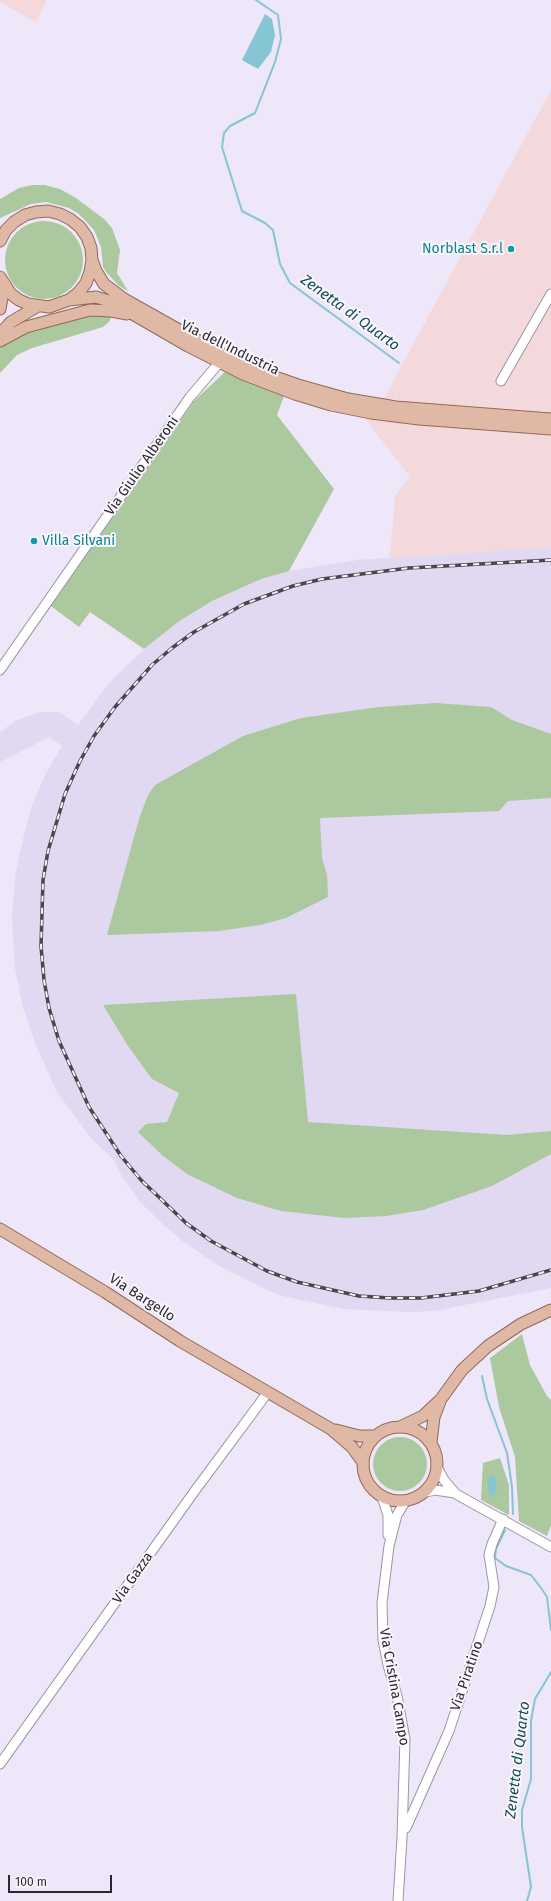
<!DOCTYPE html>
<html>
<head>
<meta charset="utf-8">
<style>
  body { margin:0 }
  #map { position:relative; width:551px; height:1901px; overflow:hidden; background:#ede7f9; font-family:"Fira Sans",sans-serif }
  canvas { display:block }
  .scale { position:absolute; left:8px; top:1875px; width:104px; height:18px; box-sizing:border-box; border:2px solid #2b282f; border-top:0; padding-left:5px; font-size:12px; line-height:14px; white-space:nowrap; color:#2b282f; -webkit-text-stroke:3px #f9f6fd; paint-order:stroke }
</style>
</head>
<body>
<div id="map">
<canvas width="551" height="1901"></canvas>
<div class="scale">100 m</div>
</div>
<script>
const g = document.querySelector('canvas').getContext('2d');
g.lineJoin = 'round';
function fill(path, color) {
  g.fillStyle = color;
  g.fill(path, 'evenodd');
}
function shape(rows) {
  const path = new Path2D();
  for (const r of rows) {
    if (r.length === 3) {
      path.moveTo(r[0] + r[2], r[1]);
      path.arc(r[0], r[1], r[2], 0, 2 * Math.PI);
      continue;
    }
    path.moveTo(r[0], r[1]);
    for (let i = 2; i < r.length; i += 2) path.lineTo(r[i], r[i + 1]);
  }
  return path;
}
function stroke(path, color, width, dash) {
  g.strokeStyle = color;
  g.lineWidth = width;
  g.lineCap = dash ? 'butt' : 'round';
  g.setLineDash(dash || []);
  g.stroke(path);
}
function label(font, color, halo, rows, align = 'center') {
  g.font = font + ' "Fira Sans",sans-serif';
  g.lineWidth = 4;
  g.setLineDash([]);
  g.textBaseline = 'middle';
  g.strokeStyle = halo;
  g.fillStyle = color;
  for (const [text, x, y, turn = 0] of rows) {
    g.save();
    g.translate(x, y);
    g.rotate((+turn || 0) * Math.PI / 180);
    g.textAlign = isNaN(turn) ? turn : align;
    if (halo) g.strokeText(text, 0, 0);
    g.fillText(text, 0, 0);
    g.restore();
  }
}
fill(shape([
  [551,547,551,1288,434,1311,411,1312,343,1309,278,1295,221,1267,181,1240,164,1225,140,1202,123,1178,113,1159,91,1138,57,1092,35,1043,23,1007,15,968,12,919,15,876,24,835,32,805,46,773,62,746,49,737,0,762,0,732,15,721,41,712,59,712,78,725,109,683,144,649,178,622,212,601,261,579,289,571,358,560]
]), '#e1d8f1');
fill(shape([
  [0,0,47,0,36,22,0,2],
  [551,90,551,413,424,404,384,398],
  [364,417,551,434,551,547,390,558,395,496,410,477]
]), '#f4d9dc');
fill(shape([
  [32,185,45,185,60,189,76,198,104,219,112,228,120,250,117,273,128,291,119,286,106,272,103,267,101,247,94,230,79,214,69,208,46,202,31,204,0,218,0,199,19,188],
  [44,260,39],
  [83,314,112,315,109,322,103,327,32,348,17,355,0,373,0,346,13,337],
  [225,372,284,396,277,415,334,489,289,571,261,579,212,601,178,622,144,649,90,612,79,627,51,606,195,400],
  [436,703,491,707,512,720,551,734,551,798,508,801,499,811,320,818,322,859,327,874,328,897,286,918,260,925,219,931,107,935,139,819,148,795,155,785,243,736,301,718,379,707],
  [296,994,308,1122,507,1135,551,1131,551,1154,492,1186,423,1210,386,1216,344,1218,281,1211,237,1198,187,1174,162,1155,138,1132,146,1124,167,1122,179,1093,152,1079,128,1046,103,1005],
  [522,1334,530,1365,547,1396,551,1400,551,1525,547,1536,519,1521,515,1457,499,1407,490,1358],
  [400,1464,27],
  [500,1458,509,1485,509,1515,481,1500,483,1463]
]), '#acc89e');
fill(shape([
  [265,14,272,19,275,35,271,52,258,69,242,60],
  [491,1475,495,1478,497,1486,496,1492,492,1497,489,1494,488,1480]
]), '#85c5d4');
stroke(shape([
  [256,0,278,15,281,39,275,62,255,113,230,126,224,133,222,147,242,211,265,223,273,230,280,264,290,283,399,363],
  [482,1376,487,1399,507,1453,512,1487,513,1514],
  [505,1530,496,1549,495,1558,506,1566,531,1575,541,1588,547,1597,551,1630],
  [527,1901,531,1887,522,1827,522,1810,531,1779,531,1721,535,1699,551,1672]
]), '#85c5d4', 2);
const minor = shape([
  [501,381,551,294],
  [0,670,190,397,219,363],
  [438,1469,444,1480,456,1494,551,1547],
  [426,1492,435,1490,455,1493],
  [382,1497,388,1515,388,1535],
  [0,1764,194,1492,268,1392],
  [406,1828,449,1731,490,1606,494,1587,489,1555,492,1544,503,1519],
  [398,1901,402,1838,405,1739,397,1696,388,1665,383,1640,382,1603,389,1546,397,1515,405,1502]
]);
const major = shape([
  [0,241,6,230,14,222,25,215,36,212,48,211,60,214,70,219,80,227,87,237,91,248,92,260,90,272,86,283,79,292,69,300,49,307,28,304,19,300,11,294,0,277],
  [92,260,96,271,104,284,124,299,222,354,272,376,298,385,348,399,396,407,551,419],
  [69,300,96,297,112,302,188,346,243,374,295,394,331,405,371,413,419,419,551,429],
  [0,309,3,292,1,280],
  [0,334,11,322,38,306],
  [0,341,26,327,90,310,111,311,127,314],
  [0,1229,105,1292,180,1341,331,1429,352,1447,362,1461],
  [402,1426,423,1416,439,1401],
  [400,1464,37],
  [336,1430,359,1436,375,1436],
  [431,1442,434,1417,441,1399,462,1370,488,1346,521,1324,551,1310]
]);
stroke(minor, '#9b95a6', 11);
stroke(major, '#946856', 13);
stroke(minor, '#fff', 9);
stroke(major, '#e0b9a6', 11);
const rail = shape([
  [551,560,409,568,322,579,293,586,244,604,194,632,172,648,152,665,115,707,94,736,80,761,65,794,48,851,43,880,41,946,44,980,49,1008,59,1041,89,1107,121,1156,141,1180,186,1223,211,1241,267,1271,297,1282,359,1296,390,1298,421,1298,479,1291,551,1270]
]);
stroke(rail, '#49464f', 3.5);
stroke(rail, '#f9f6fd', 2, [6]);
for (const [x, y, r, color] of [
  [511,249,4,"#0f9aa8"],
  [34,541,4,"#0f9aa8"]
]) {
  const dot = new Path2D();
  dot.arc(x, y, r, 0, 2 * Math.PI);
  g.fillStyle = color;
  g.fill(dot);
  stroke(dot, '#f9f6fd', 1.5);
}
label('14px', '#0d838f', '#f9f6fd', [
  ["Norblast S.r.l",503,249],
  ["Villa Silvani",42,541,"left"]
], 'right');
label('14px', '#2b282f', '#f9f6fd', [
  ["Via dell'Industria",230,348,26],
  ["Via Giulio Alberoni",142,466,-55],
  ["Via Bargello",142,1298,33],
  ["Via Gazza",133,1578,-55],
  ["Via Piratino",467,1676,-71],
  ["Via Cristina Campo",394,1687,80]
]);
label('italic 15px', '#154d58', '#f9f6fd', [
  ["Zenetta di Quarto",350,313,36],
  ["Zenetta di Quarto",518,1760,-83]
]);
</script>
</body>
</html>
